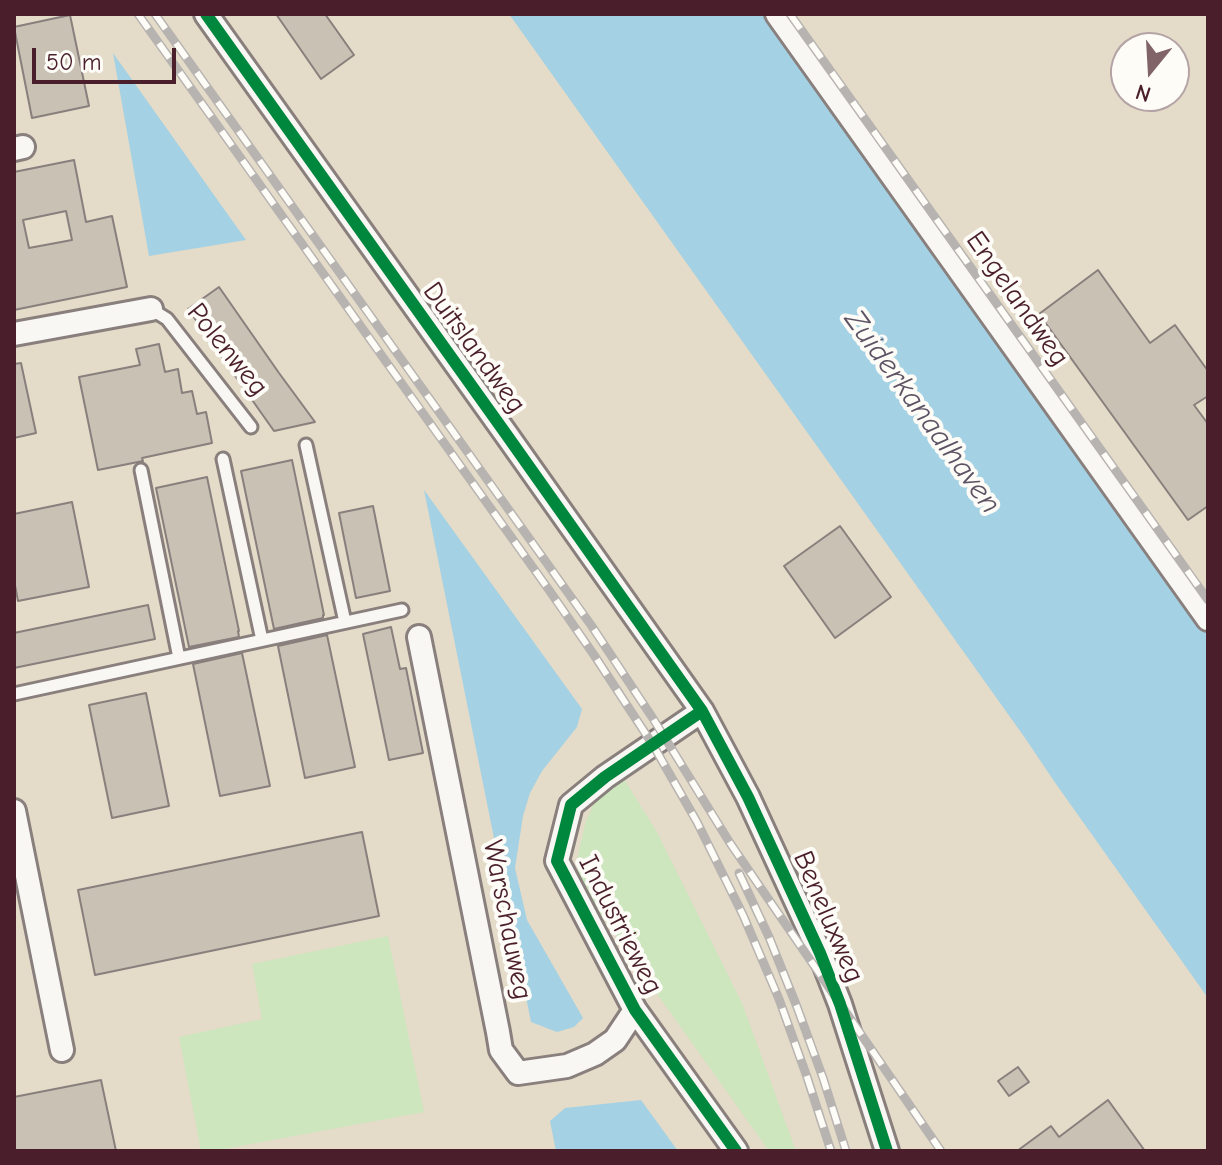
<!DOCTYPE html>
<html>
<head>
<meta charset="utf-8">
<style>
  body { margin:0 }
  #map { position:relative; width:1222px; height:1165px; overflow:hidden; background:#e7e3d9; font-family:"Comic Neue",sans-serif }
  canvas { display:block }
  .frame { position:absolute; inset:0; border:16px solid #4a1f2b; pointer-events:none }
  .north { position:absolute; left:1110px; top:32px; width:80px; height:80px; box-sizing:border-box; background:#fdfcf7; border:2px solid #b5a4a5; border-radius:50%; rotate:198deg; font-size:22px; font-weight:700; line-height:32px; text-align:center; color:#4a1f2b }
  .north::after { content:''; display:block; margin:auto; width:28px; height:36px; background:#816468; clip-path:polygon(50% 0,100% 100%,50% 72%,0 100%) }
  .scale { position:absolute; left:32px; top:48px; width:144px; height:36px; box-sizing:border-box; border:4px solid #4a1f2b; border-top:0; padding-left:10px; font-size:24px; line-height:28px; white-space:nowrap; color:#4a1f2b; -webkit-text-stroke:6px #fdfcf7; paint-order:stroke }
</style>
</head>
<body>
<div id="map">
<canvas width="1222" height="1165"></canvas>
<div class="frame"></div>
<div class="north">N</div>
<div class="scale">50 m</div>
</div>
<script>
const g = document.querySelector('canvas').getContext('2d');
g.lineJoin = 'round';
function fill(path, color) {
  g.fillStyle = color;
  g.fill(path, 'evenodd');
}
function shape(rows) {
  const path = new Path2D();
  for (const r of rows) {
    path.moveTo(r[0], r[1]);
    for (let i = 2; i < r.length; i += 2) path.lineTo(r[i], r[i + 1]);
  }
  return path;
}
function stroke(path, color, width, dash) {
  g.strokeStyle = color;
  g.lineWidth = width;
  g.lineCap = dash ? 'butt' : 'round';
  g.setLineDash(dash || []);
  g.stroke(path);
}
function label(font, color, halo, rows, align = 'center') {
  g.font = font + ' "Comic Neue",sans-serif';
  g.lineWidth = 8;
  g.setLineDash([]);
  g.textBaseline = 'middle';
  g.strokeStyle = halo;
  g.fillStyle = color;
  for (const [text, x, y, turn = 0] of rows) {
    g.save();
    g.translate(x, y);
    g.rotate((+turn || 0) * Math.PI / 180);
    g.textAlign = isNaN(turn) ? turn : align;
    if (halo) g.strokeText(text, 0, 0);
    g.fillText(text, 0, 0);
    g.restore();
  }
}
fill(shape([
  [14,14,1208,14,1208,1151,14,1151],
  [1126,48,1174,48,1174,96,1126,96]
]), '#e4dbc8');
fill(shape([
  [624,779,657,832,742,1003,796,1151,769,1151,586,894,578,871,577,859,586,821,595,801],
  [388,936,424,1112,213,1151,201,1151,179,1037,262,1019,252,964]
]), '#cde6be');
fill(shape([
  [509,14,766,14,1208,631,1208,998,1056,784,1025,738],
  [113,53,246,240,149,256],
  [424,490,582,709,577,727,542,771,530,793,523,816,515,868,527,920,583,1018,574,1027,557,1032,531,1022],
  [641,1100,678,1151,556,1151,550,1121,565,1108]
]), '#a4d2e4');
const building = shape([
  [276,14,325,14,354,55,321,79,276,14],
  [70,15,89,106,32,118,14,27,70,15],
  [74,160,86,222,112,216,127,287,14,310,14,172,74,160],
  [66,211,72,240,29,248,23,220,66,211],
  [1098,270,1150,343,1175,325,1208,371,1208,396,1194,405,1208,424,1208,506,1188,520,1039,314,1098,270],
  [219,287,279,373,315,422,274,431,188,309,219,287],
  [159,344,165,372,178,369,182,393,192,391,197,414,206,412,212,443,142,458,143,461,98,470,79,377,140,365,136,349,159,344],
  [21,363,36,433,14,438,14,364,21,363],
  [292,460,324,615,323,615,323,618,274,629,241,471,292,460],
  [207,477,239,631,238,631,239,637,189,647,156,488,207,477],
  [72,502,89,587,18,601,14,580,14,514,72,502],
  [373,506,390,591,356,598,339,513,373,506],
  [840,526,891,597,835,638,784,566,840,526],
  [148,605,155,639,14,668,14,633,148,605],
  [391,627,400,669,406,668,423,753,389,760,363,634,391,627],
  [327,635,355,767,305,778,278,646,327,635],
  [242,653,270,786,220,796,193,664,242,653],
  [146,693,169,806,112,818,89,705,146,693],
  [362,832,379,916,95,975,78,890,362,832],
  [1018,1067,1029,1082,1009,1096,998,1081,1018,1067],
  [101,1080,116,1151,14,1151,14,1097,101,1080],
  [1108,1100,1145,1151,1017,1151,1051,1126,1059,1137,1108,1100]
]);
fill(building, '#c9c2b4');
stroke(building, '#897f7d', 2);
const lane = shape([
  [151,309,167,319,251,427],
  [306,445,345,622],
  [223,459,262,640],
  [141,470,179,658],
  [14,694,402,610]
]);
const street = shape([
  [206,14,506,434,702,711,748,797,820,953,840,1004,887,1151],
  [777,14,1208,619],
  [14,149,23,147],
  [14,334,151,309],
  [419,637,498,1032,501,1050,518,1073,567,1066,595,1054,615,1040,635,1010],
  [702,711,605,777,571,805,557,861,635,1010,736,1151],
  [14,811,62,1050]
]);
stroke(lane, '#897f7d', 17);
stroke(street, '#897f7d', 28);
stroke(lane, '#f8f7f4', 11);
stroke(street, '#f8f7f4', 22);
const rail = shape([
  [138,14,549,590,594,655,653,745,697,822,743,915,779,999,807,1077,831,1151],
  [155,14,591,625,652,717,730,843,941,1151],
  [790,14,1208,600],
  [739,873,769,937,797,1007,823,1078,846,1151]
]);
stroke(rail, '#b7b3b1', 9);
stroke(rail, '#fdfcf7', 6, [18]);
stroke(shape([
  [206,14,506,434,702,711,748,797,820,953,840,1004,887,1151],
  [702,711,605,777,571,805,557,861,635,1010,736,1151]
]), '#00873e', 12);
label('28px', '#4a1f2b', '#fdfcf7', [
  ["Engelandweg",1017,299,55],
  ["Duitslandweg",474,348,54],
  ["Polenweg",227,350,51],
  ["Beneluxweg",828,917,67],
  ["Warschauweg",507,920,79],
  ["Industrieweg",620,925,63]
]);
label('italic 30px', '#5d5364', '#fdfcf7', [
  ["Zuiderkanaalhaven",922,412,54]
]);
</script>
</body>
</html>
